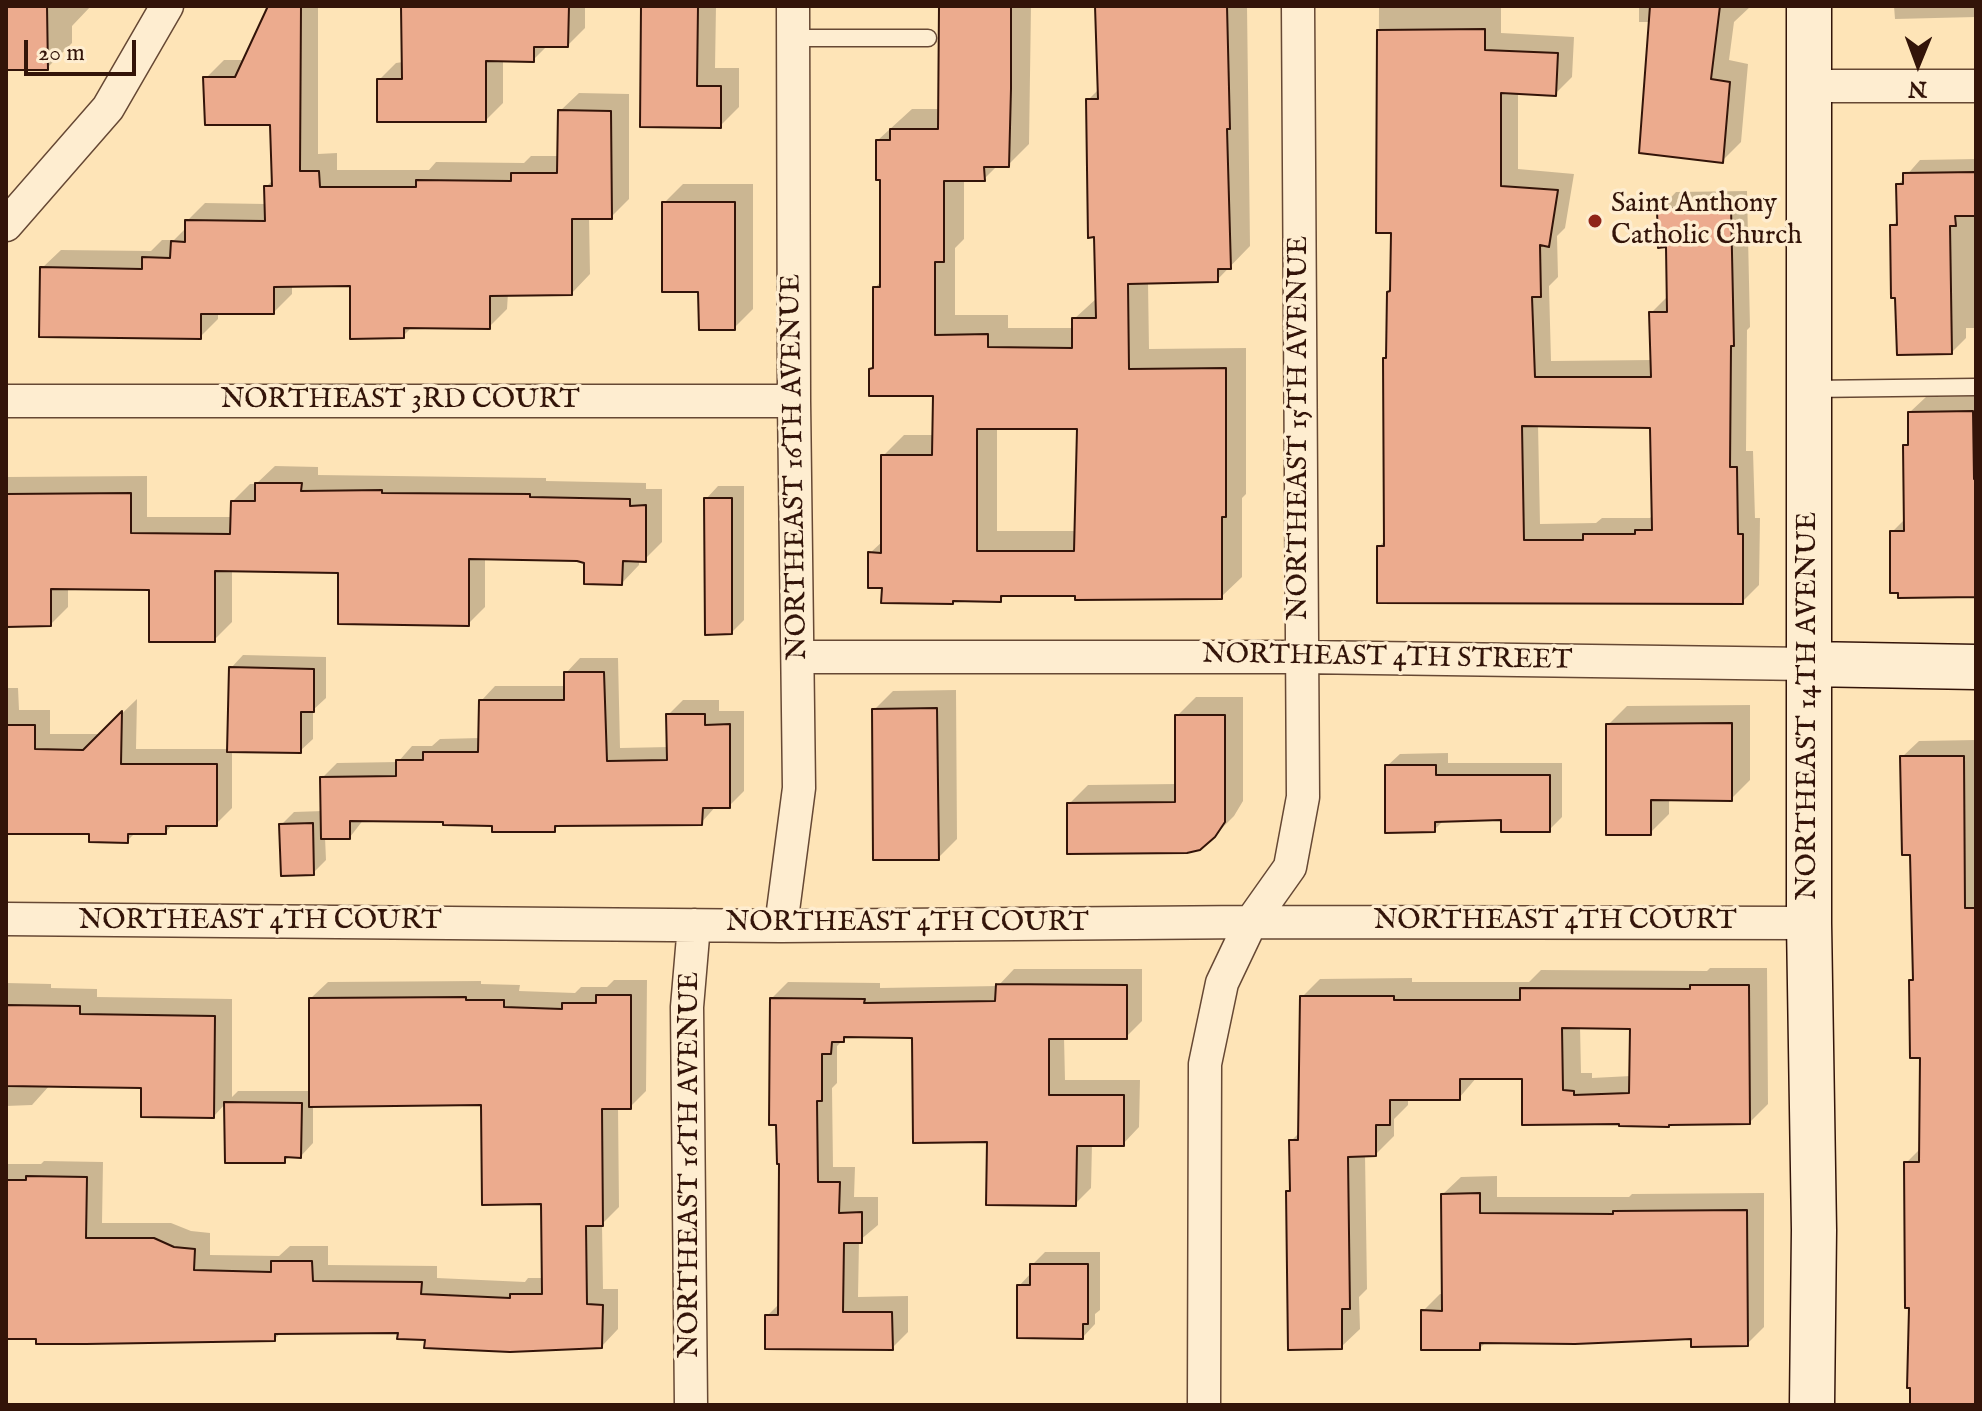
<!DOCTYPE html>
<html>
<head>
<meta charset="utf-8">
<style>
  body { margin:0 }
  #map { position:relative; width:1982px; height:1411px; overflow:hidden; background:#fee4b7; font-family:"IM FELL English",serif }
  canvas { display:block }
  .frame { position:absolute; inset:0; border:8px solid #331409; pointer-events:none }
  .north { position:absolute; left:1878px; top:24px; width:80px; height:80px; -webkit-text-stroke:6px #feedd0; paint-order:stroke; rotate:181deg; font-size:22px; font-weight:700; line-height:32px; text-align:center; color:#331409 }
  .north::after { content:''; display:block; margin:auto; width:28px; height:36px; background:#331409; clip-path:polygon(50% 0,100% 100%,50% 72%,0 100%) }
  .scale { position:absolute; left:24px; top:40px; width:112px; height:36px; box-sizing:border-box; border:4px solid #331409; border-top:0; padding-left:10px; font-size:24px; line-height:28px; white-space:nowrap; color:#331409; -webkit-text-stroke:6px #feedd0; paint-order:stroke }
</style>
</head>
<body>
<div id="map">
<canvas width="1982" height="1411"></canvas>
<div class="frame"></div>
<div class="north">N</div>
<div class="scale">20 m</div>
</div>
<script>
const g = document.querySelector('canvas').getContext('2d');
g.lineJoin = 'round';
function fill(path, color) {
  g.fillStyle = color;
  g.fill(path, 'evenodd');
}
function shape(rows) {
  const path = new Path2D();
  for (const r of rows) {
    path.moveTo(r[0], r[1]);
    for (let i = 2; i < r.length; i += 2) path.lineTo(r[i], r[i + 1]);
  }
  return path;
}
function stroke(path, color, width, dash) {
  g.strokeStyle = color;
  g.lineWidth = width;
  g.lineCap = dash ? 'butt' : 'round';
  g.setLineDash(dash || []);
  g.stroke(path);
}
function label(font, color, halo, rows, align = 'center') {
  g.font = font + ' "IM FELL English",serif';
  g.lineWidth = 7;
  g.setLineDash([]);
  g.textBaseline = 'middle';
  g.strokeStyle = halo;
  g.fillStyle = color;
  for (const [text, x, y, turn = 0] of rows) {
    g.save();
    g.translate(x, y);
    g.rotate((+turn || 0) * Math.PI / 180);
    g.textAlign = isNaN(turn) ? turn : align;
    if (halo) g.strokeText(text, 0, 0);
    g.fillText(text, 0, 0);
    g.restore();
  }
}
fill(shape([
  [6,6,91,6,72,26,72,43,47,68,6,68],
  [270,6,318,6,318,154,337,153,337,170,429,170,436,162,524,163,531,156,560,156,560,111,579,93,629,94,629,199,611,217,589,217,590,274,572,293,508,293,507,309,489,327,413,326,403,336,352,284,292,285,292,294,274,312,218,312,218,319,200,337,42,268,61,250,151,251,162,240,174,240,187,227,187,221,205,203,266,204,266,187,274,179,272,123,206,78,224,60,245,60],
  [403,6,585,6,585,28,568,45,548,45,533,60,503,60,503,103,486,120,379,80,396,63,403,62],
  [643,6,716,6,715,68,739,68,739,107,720,126],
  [941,6,1031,6,1029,144,1008,165,998,165,984,179,964,179,964,239,955,248,955,315,1008,315,1008,328,1074,328,1074,319,1097,298,1088,100,1100,88,1097,6,1247,6,1250,246,1217,280,1148,282,1149,349,1246,348,1246,494,1242,498,1242,577,1221,597,1006,594,1000,600,955,599,952,602,884,586,870,553,883,541,883,456,904,435,935,435,936,394,871,370,875,366,875,288,882,280,882,178,878,140,912,109,940,109],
  [997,427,1079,427,1077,531,997,531],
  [1379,6,1501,6,1501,33,1574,37,1572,77,1555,94,1518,92,1518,169,1574,174,1565,228,1557,236,1558,277,1549,286,1551,361,1652,360,1651,313,1669,295,1667,245,1659,210,1676,192,1747,191,1750,327,1747,330,1746,451,1753,451,1755,518,1760,518,1759,585,1742,602,1379,547,1386,539,1385,359,1388,355,1389,292,1392,289,1393,231,1378,231],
  [1538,424,1652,426,1654,514,1650,518,1602,518,1596,523,1540,524],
  [1639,6,1751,6,1734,22,1729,60,1748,64,1741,142,1722,161,1651,22,1639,22],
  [1894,6,1976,6,1976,17,1895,19],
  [1976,159,1976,328,1966,328,1966,338,1952,352,1892,226,1899,219,1898,185,1920,160],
  [683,184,753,184,753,309,734,328,700,290,664,203],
  [1976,396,1976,599,1957,598,1957,595,1892,532,1906,518,1905,446,1910,441,1910,412,1926,397],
  [275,466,318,467,318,475,546,478,546,481,646,483,646,489,662,489,662,542,645,559,639,559,639,565,622,583,586,561,577,559,485,557,485,607,468,624,340,571,232,569,232,622,214,640,151,588,68,588,68,607,51,624,6,625,6,477,147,476,147,517,232,517,233,501,250,484,256,484],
  [718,486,744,486,744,620,732,632,706,499],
  [243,655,326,657,326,698,313,710,313,739,300,751,232,750,232,808,216,824,173,824,166,832,136,832,127,841,92,832,6,832,6,688,18,688,19,710,50,710,50,734,101,734,137,699,136,749,229,749,231,668],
  [580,658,618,658,620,748,669,747,668,715,683,700,719,700,719,711,744,711,744,791,729,806,716,806,701,823,561,824,554,830,445,820,364,819,350,837,325,837,326,860,313,873,281,825,294,812,323,811,322,778,337,763,398,762,412,746,432,746,440,739,480,738,481,701,495,686,566,686,566,673],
  [956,690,957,839,938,858,874,710,893,691],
  [1196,697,1243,697,1243,801,1234,816,1214,836,1069,804,1088,785,1177,784,1177,716],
  [1750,705,1750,780,1731,799,1669,798,1669,814,1650,833,1608,725,1627,706],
  [1976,740,1976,1405,1912,1405,1906,1163,1921,1148,1922,1056,1911,981,1915,978,1912,853,1902,757,1919,741],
  [1448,753,1448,763,1562,763,1562,817,1549,830,1503,818,1444,820,1434,830,1387,766,1400,754],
  [1710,968,1767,968,1768,1104,1750,1122,1621,1124,1524,1077,1477,1077,1459,1098,1408,1098,1408,1105,1394,1119,1394,1136,1376,1154,1365,1154,1367,1289,1359,1297,1360,1329,1341,1347,1288,1192,1292,1188,1291,1141,1300,1132,1302,997,1320,979,1412,978,1412,982,1529,982,1541,970,1707,971],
  [1580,1026,1632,1027,1631,1076,1592,1078,1592,1073,1581,1073],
  [1014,969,1142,969,1142,1021,1126,1037,1064,1037,1065,1080,1140,1080,1139,1127,1123,1144,1092,1144,1091,1188,1075,1204,989,1140,914,1036,848,1035,837,1046,837,1083,832,1088,833,1167,855,1167,854,1197,878,1197,878,1225,859,1241,858,1297,908,1296,908,1332,892,1348,767,1316,780,1303,781,1161,772,998,788,982,880,983,880,988,998,986],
  [614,980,647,980,646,1091,630,1107,618,1107,619,1207,602,1224,603,1289,618,1289,618,1329,602,1346,427,1338,400,1331,281,1332,275,1339,6,1337,6,1164,41,1164,44,1161,103,1162,102,1223,171,1223,191,1231,210,1233,210,1255,279,1256,290,1246,328,1246,328,1265,437,1266,437,1278,525,1282,528,1278,543,1278,543,1202,483,1103,313,1105,313,1143,301,1156,290,1156,284,1161,226,1103,214,1116,143,1086,50,1085,32,1105,6,1106,6,983,51,984,51,988,97,989,97,997,232,999,232,1097,238,1091,311,1091,311,998,328,982,481,981,481,984,520,985,519,991,575,993,581,987,607,987],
  [1497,1176,1497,1197,1629,1197,1632,1194,1764,1193,1764,1327,1747,1344,1693,1337,1486,1342,1480,1348,1423,1311,1440,1294,1444,1294,1443,1194,1461,1177],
  [1045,1252,1100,1252,1100,1310,1095,1314,1095,1324,1083,1337,1019,1286,1032,1272,1032,1265]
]), '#0003');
const building = shape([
  [6,6,47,6,48,70,6,70,6,6],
  [268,6,301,6,300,171,319,171,320,187,416,187,416,180,511,181,511,173,557,173,558,110,611,111,612,219,572,219,572,295,490,296,490,329,404,328,404,338,350,339,350,286,274,287,274,314,201,314,201,339,39,337,40,267,142,269,142,257,170,258,171,241,185,242,185,220,265,221,264,186,272,186,270,125,205,125,203,77,235,77,268,6],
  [401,6,569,6,568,47,534,47,534,62,486,61,486,122,377,122,377,79,402,79,401,6],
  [641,6,698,6,697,86,721,86,721,128,640,127,641,6],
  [939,6,1011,6,1011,89,1009,167,984,167,985,181,944,181,944,262,935,262,935,335,988,334,988,347,1072,348,1072,318,1096,318,1094,237,1088,238,1086,99,1098,99,1095,6,1227,6,1230,129,1227,129,1231,269,1218,269,1218,282,1128,284,1129,369,1226,368,1226,517,1222,517,1222,599,1075,600,1075,596,1001,596,1001,602,953,601,953,604,881,603,882,588,868,588,868,552,881,553,881,455,932,455,933,396,869,396,869,369,873,368,873,287,880,287,880,180,876,180,876,140,890,140,890,129,938,129,939,6],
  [977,429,1077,429,1074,551,977,551,977,429],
  [1650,6,1720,6,1711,79,1730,82,1723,163,1639,153,1650,6],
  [1485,29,1485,50,1558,53,1556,96,1501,93,1501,186,1558,190,1549,247,1540,245,1541,297,1532,297,1535,377,1651,377,1649,312,1667,312,1666,247,1658,248,1657,209,1731,207,1734,346,1731,346,1730,467,1737,467,1738,534,1743,534,1743,604,1377,603,1377,546,1384,546,1383,358,1386,358,1387,292,1390,291,1391,233,1376,233,1377,30,1485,29],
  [1522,426,1650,428,1652,530,1635,530,1635,534,1583,534,1583,540,1524,540,1522,426],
  [1976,172,1976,216,1955,216,1956,226,1950,226,1952,354,1897,355,1895,298,1891,298,1890,225,1897,225,1896,184,1903,184,1903,173,1976,172],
  [662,202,735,202,735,330,699,330,698,292,662,292,662,202],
  [1973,411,1974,479,1976,479,1976,597,1898,598,1898,593,1890,593,1890,531,1904,531,1903,445,1908,445,1908,412,1973,411],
  [255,483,302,483,301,491,382,490,382,493,530,494,530,497,630,499,630,506,646,505,646,562,623,561,622,585,584,584,584,563,577,561,469,559,469,626,338,624,338,573,215,571,215,642,149,642,149,590,51,589,51,626,6,627,6,494,131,493,131,533,230,534,231,501,255,501,255,483],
  [704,498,732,498,732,634,705,635,704,498],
  [229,667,314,669,314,712,301,712,301,753,227,752,229,667],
  [564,672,604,672,607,761,667,760,666,714,705,714,705,725,730,724,730,808,703,808,702,825,555,826,555,832,492,832,492,826,443,825,443,822,350,821,350,839,321,839,320,777,396,776,396,760,423,760,423,752,478,752,479,700,564,700,564,672],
  [937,708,939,860,873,860,872,709,937,708],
  [122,711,121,764,217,764,217,826,166,826,166,834,128,834,128,843,89,842,89,834,6,834,6,725,35,725,35,749,83,750,122,711],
  [1175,715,1225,715,1225,822,1215,837,1200,850,1187,853,1067,854,1067,803,1175,802,1175,715],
  [1732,723,1732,801,1651,800,1651,835,1606,835,1606,724,1732,723],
  [1900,756,1964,756,1965,908,1976,908,1976,1405,1910,1405,1910,1388,1907,1388,1909,1308,1905,1308,1904,1162,1919,1162,1920,1058,1910,1058,1909,980,1913,980,1910,855,1902,855,1900,756],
  [1385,765,1436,765,1436,775,1550,775,1550,832,1501,832,1501,820,1435,822,1435,832,1385,833,1385,765],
  [313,823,314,875,281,876,279,824,313,823],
  [996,984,1127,985,1127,1039,1049,1039,1049,1095,1124,1095,1124,1146,1077,1146,1076,1206,986,1205,987,1142,913,1143,912,1038,844,1037,844,1042,832,1042,831,1054,822,1054,822,1101,817,1101,818,1182,840,1182,839,1213,862,1212,862,1243,844,1243,843,1312,892,1312,893,1350,765,1349,765,1315,778,1315,779,1164,777,1164,776,1125,769,1125,770,998,865,999,864,1003,995,1001,996,984],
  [1690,985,1749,985,1750,1124,1669,1125,1669,1127,1619,1126,1619,1124,1522,1125,1522,1079,1460,1079,1460,1100,1390,1100,1390,1125,1376,1125,1376,1156,1348,1157,1350,1309,1342,1309,1342,1349,1288,1350,1286,1191,1290,1191,1289,1140,1298,1140,1300,996,1394,996,1394,1000,1520,1000,1520,988,1690,989,1690,985],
  [1562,1028,1630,1029,1629,1093,1574,1095,1574,1091,1563,1090,1562,1028],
  [596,995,631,995,631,1109,602,1109,603,1226,586,1226,587,1304,603,1305,602,1348,510,1352,424,1348,425,1340,397,1339,398,1333,275,1334,275,1341,86,1344,36,1344,36,1339,7,1339,6,1180,26,1180,26,1176,87,1177,86,1238,154,1238,174,1247,195,1249,194,1270,271,1272,271,1261,312,1261,313,1281,422,1282,421,1294,510,1298,510,1294,542,1294,541,1204,482,1205,481,1105,309,1107,309,998,466,997,466,1000,504,1000,504,1007,562,1009,562,1003,596,1003,596,995],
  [6,1005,80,1006,80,1014,215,1016,214,1118,141,1117,141,1088,6,1086,6,1005],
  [224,1102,302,1103,301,1158,285,1157,285,1163,225,1163,224,1102],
  [1480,1193,1480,1213,1613,1214,1613,1211,1747,1210,1748,1346,1691,1347,1691,1339,1575,1344,1480,1343,1480,1350,1421,1350,1421,1310,1442,1311,1441,1194,1480,1193],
  [1030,1264,1088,1264,1088,1324,1083,1324,1083,1339,1017,1338,1017,1285,1030,1285,1030,1264]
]);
fill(building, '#ecab8e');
stroke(building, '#331409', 2);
const lane = shape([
  [793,38,928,38],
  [1810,389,1976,387]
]);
const street = shape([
  [1809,86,1976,86],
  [6,225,108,108,167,6],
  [6,401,794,401],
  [799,657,1301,657,1808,664],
  [6,919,781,926,1251,922,1809,923],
  [781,926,799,788,794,401,793,6],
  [691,1405,687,1007,694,925],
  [1204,1405,1205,1064,1222,983,1251,922,1290,867,1303,797,1298,6]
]);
const secondary = shape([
  [1809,6,1809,923,1814,1230,1812,1405],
  [1808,664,1976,667]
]);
stroke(lane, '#664834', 19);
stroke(street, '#664834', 35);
stroke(secondary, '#331409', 47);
stroke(lane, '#feedd0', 16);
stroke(street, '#feedd0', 32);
stroke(secondary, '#feedd0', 44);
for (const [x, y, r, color] of [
  [1595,221,8,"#8f2418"]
]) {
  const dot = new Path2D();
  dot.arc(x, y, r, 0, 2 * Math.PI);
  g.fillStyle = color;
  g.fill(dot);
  stroke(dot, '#feedd0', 3);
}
label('28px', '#331409', '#feedd0', [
  ["Saint Anthony",1611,205],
  ["Catholic Church",1611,237]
], 'left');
label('28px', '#331409', '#feedd0', [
  ["NORTHEAST 3RD COURT",400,401],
  ["NORTHEAST 15TH AVENUE",1300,428,-90],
  ["NORTHEAST 16TH AVENUE",796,467,-91],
  ["NORTHEAST 4TH STREET",1387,659,1],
  ["NORTHEAST 14TH AVENUE",1809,706,-90],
  ["NORTHEAST 4TH COURT",260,922],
  ["NORTHEAST 4TH COURT",1555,922],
  ["NORTHEAST 4TH COURT",907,924],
  ["NORTHEAST 16TH AVENUE",691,1165,-90]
]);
</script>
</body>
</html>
